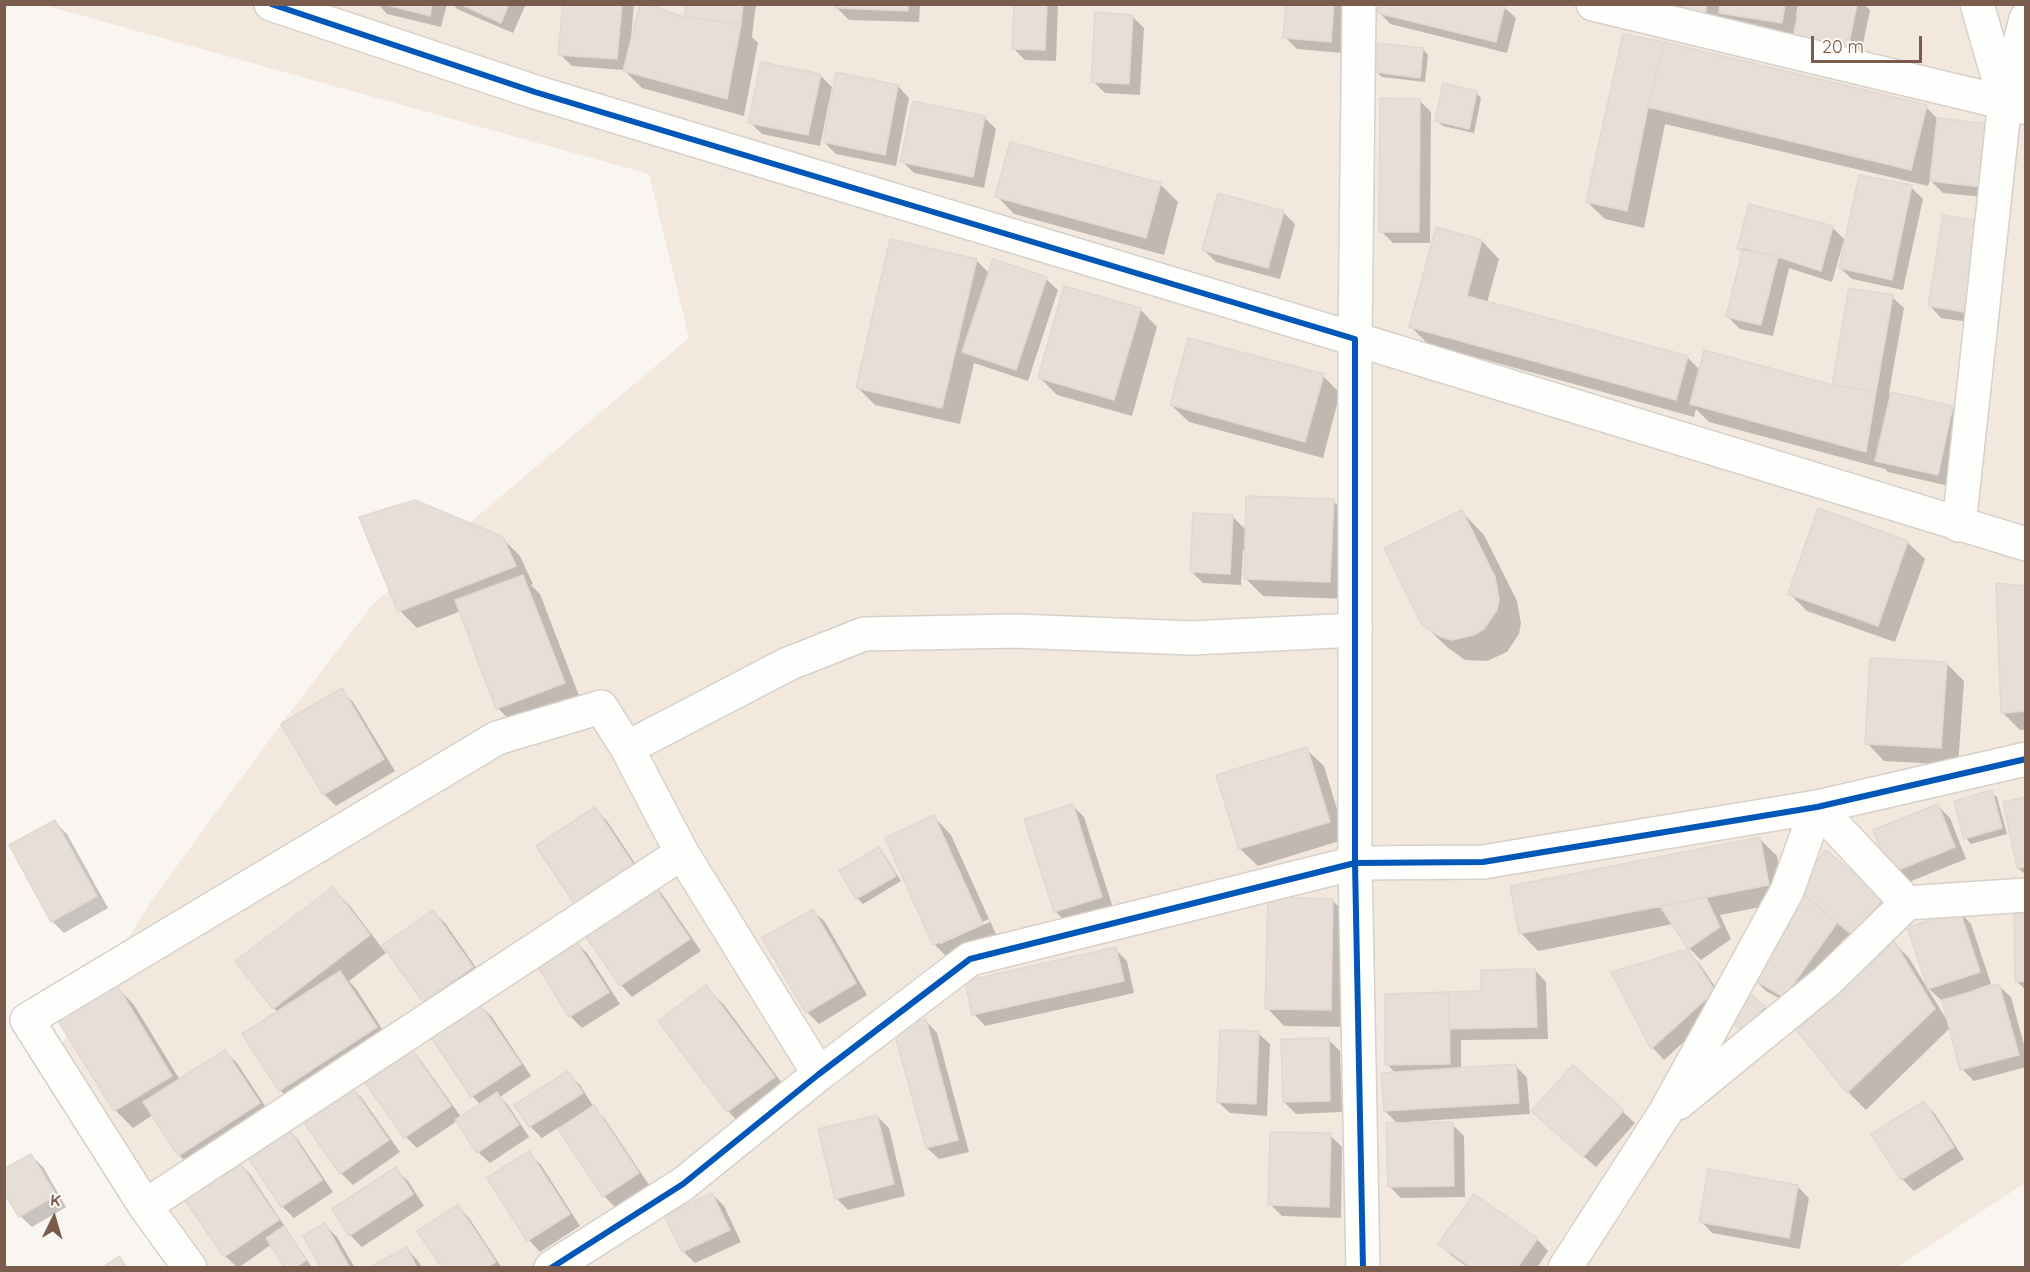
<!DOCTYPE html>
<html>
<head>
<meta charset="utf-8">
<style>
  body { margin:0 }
  #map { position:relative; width:2030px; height:1272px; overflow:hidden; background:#f9f5f0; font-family:Quicksand,sans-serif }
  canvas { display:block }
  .frame { position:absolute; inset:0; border:6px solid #7a5c4d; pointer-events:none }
  .north { position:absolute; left:24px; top:1188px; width:60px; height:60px; -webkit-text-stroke:4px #fffaf3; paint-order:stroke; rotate:5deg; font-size:16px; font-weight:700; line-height:24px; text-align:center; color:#7a5c4d }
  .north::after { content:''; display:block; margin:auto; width:21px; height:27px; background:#7a5c4d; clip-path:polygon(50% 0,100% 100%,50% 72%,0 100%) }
  .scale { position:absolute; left:1811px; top:36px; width:111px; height:27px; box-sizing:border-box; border:3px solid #7a5c4d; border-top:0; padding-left:8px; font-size:18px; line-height:21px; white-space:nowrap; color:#7a5c4d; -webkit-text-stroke:4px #fffaf3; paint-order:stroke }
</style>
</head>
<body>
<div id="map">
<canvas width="2030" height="1272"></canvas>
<div class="frame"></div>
<div class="north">K</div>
<div class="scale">20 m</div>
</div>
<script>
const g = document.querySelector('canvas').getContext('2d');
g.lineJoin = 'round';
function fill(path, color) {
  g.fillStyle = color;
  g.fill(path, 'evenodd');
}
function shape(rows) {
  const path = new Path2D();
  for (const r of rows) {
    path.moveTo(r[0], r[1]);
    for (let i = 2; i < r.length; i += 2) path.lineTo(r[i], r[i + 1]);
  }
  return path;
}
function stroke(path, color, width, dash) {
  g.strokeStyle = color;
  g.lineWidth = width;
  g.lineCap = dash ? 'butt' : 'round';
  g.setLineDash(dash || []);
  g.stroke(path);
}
fill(shape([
  [44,5,2025,5,2025,1183,1896,1268,181,1267,55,1054,154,897,281,724,374,603,689,338,649,174]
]), '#f2e8de');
fill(shape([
  [378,4,447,4,441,27,387,14],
  [453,4,526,4,513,33,457,9],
  [564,4,634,4,631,39,633,39,685,19,687,4,756,4,752,37,758,43,744,116,642,88,624,70,572,66,560,54],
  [837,4,920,4,919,22,849,20,837,8],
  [1015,4,1058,4,1056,61,1025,60,1013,48],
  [1287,4,1346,4,1342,53,1297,49,1285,37],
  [1652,4,1798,4,1796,15,1799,16,1801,4,1864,4,1870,10,1860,59,1795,35,1732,24,1725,17,1722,33],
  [1504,7,1516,18,1507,53,1390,24,1379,12],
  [1132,16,1144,28,1140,95,1105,93,1093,81],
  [1624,36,1926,107,1939,120,1994,198,1943,193,1930,180,1928,186,1665,124,1644,228,1605,219,1587,202],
  [1423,49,1428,55,1425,82,1382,77,1377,72],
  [820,75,832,87,820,146,762,134,750,122],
  [898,86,909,98,896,166,836,154,824,142],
  [1476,92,1481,98,1474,133,1443,126,1437,121],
  [1419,100,1431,112,1430,243,1393,243,1381,231],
  [985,118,996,129,984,188,914,173,902,161],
  [1160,184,1178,202,1164,255,1014,214,997,196],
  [1911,187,1923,199,1903,290,1852,279,1840,268],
  [1283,212,1295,224,1280,279,1216,262,1204,250],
  [1978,222,1976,323,1941,318,1930,306],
  [1832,227,1846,241,1844,240,1832,282,1789,268,1773,336,1740,329,1728,317,1743,253,1739,248],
  [1482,241,1499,259,1487,303,1688,358,1700,370,1833,386,1892,297,1904,308,1889,393,1953,408,1965,420,1949,486,1888,472,1885,469,1709,422,1696,409,1694,417,1428,344,1410,326],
  [976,260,990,274,1046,279,1058,290,1028,381,974,363,960,424,875,405,857,387],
  [1140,309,1157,327,1132,416,1057,395,1039,377],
  [1323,376,1340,393,1323,458,1189,422,1171,405],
  [1333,501,1351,518,1347,599,1263,596,1245,578,1246,550,1243,550,1241,585,1203,583,1191,571,1233,517,1247,531],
  [1462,512,1484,535,1517,601,1521,623,1519,634,1507,652,1487,661,1465,660,1447,647,1423,624],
  [502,538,520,556,533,584,531,585,540,594,581,701,515,726,498,708,461,611,417,628,400,611],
  [1907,542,1925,559,1895,642,1807,611,1789,593],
  [2026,588,2026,730,2020,730,2003,713],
  [1946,663,1964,681,1958,765,1884,761,1867,743],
  [341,690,353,702,395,771,336,806,324,794],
  [1306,749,1324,766,1346,839,1258,866,1240,849,1218,776],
  [1991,792,1997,797,2007,834,1971,844,1966,838],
  [2026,799,2026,875,2018,868],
  [1072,805,1084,817,1113,908,1067,923,1055,911],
  [1938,806,1950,818,1966,859,1904,884,1892,872],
  [595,809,607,821,648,883,650,882,662,894,701,951,632,997,621,985],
  [934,817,951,835,999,941,952,962,934,944,887,839],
  [989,919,990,922,940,944,940,941],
  [55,822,67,834,108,908,64,933,52,921],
  [1759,838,1777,856,1786,902,1720,915,1731,939,1701,960,1689,948,1673,924,1538,951,1521,933],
  [879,849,885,855,901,881,863,904,857,898,841,871],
  [1826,852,1894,911,1865,946,1850,934,1796,1008,1766,991,1754,979],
  [333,889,350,906,386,953,349,981,357,990,393,1046,297,1108,280,1090,278,1013,274,1008],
  [1332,900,1350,918,1348,1027,1284,1026,1267,1008],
  [813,911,825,922,867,995,819,1024,807,1012],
  [433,912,445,923,484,979,435,1013,424,1001],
  [1960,912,1971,924,1991,984,1971,991,1972,993,1999,986,2011,997,2026,1052,2026,1067,1974,1081,1962,1069,1951,1027,1866,1110,1848,1092,1797,1028,1891,940,1909,958,1948,1022,1943,1000,1941,1000,1929,989,1909,928],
  [2026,912,2026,990,2016,981],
  [575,942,587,953,620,1004,582,1028,570,1016],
  [1115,949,1127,961,1134,993,985,1026,974,1014],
  [1687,951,1699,963,1726,1003,1664,1060,1653,1048,1613,973],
  [1535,970,1546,982,1548,1039,1461,1040,1461,1069,1516,1066,1527,1078,1530,1114,1407,1122,1407,1124,1452,1124,1464,1136,1465,1197,1401,1198,1389,1186,1399,1125,1385,1111,1396,1074,1387,1064,1482,993],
  [117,987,134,1005,180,1080,225,1052,237,1063,271,1115,191,1167,179,1155,153,1115,133,1128,115,1110],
  [706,987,724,1005,791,1095,745,1129,728,1111],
  [480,1005,492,1017,531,1076,500,1097,508,1105,529,1137,490,1163,478,1152,457,1121,417,1148,406,1137,408,1047,420,1059,461,1117,480,1104,472,1096],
  [1764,1007,1769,1013,1749,1036,1734,1023],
  [926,1021,937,1033,969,1152,939,1159,927,1148],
  [1258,1033,1270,1044,1267,1116,1230,1113,1218,1102],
  [1328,1039,1340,1051,1342,1112,1296,1114,1284,1102],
  [1573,1067,1635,1123,1596,1167,1545,1123],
  [568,1073,580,1085,593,1106,605,1119,649,1185,616,1208,604,1196,559,1127,542,1138,530,1126],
  [349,1085,361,1097,400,1152,353,1185,341,1173,302,1118],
  [1923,1102,1935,1114,1964,1159,1914,1191,1902,1179,1873,1134],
  [877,1116,889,1128,905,1196,848,1210,836,1198],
  [287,1128,298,1140,333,1192,294,1218,282,1206],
  [1330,1135,1342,1147,1341,1218,1282,1216,1270,1204],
  [529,1153,541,1165,580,1226,540,1252,529,1240,489,1179],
  [31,1155,43,1167,66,1207,32,1227,20,1216],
  [238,1162,250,1174,311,1266,287,1268,272,1244,238,1268,225,1256,185,1198],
  [396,1169,408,1181,424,1206,362,1247,350,1235],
  [1797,1186,1809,1198,1800,1249,1712,1233,1701,1221],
  [712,1194,724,1206,741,1242,695,1263,683,1251],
  [458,1206,469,1218,502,1268,443,1268],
  [325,1225,337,1237,355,1268,323,1268],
  [1537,1239,1548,1251,1537,1268,1469,1268,1452,1256,1440,1244],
  [407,1249,418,1261,422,1268,372,1268]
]), '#0003');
const building = shape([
  [383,4,432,4,430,16,383,4],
  [460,4,509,4,501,23,460,4],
  [563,4,622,4,617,59,558,55,563,4],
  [640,4,648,4,684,17,741,24,727,99,623,71,640,4],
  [686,4,743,4,741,24,684,17,686,4],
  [835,4,908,4,908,11,835,8,835,4],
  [1014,4,1047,4,1045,50,1012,49,1014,4],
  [1286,4,1334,4,1331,42,1283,38,1286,4],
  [1379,4,1501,4,1505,5,1496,42,1377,13,1379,4],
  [1650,4,1707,4,1705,16,1650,4],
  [1720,4,1785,4,1782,23,1719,13,1720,4],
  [1800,4,1857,4,1848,48,1793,37,1800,4],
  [1095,12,1133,15,1129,84,1091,82,1095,12],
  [1623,34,1664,42,1648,107,1627,211,1586,202,1623,34],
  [1664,42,1927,105,1911,170,1648,107,1664,42],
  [1378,43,1423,48,1420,78,1375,72,1378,43],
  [761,62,821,74,808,135,748,123,761,62],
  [836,72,898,85,885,155,823,142,836,72],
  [1443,83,1477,91,1469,129,1435,121,1443,83],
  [1380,98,1420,99,1419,232,1379,232,1380,98],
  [913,101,985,116,973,177,900,162,913,101],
  [1937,118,1989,124,1982,187,1930,181,1937,118],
  [1010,142,1161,183,1146,238,995,197,1010,142],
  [1859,175,1912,185,1892,280,1839,268,1859,175],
  [1218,193,1284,211,1268,268,1202,250,1218,193],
  [1749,204,1833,226,1821,271,1778,257,1737,249,1749,204],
  [1943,215,1979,221,1964,312,1928,306,1943,215],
  [1436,227,1482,240,1467,296,1688,356,1676,400,1409,327,1436,227],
  [890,239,977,259,942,408,856,388,890,239],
  [1743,248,1778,257,1761,325,1726,317,1743,248],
  [993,259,1047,277,1016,370,962,352,993,259],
  [1064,286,1141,308,1114,400,1038,378,1064,286],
  [1849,288,1893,295,1876,392,1832,385,1849,288],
  [1188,338,1324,374,1305,442,1170,405,1188,338],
  [1704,350,1832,385,1876,392,1866,452,1690,404,1704,350],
  [1891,392,1953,406,1938,475,1875,461,1891,392],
  [1246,496,1334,499,1330,582,1244,579,1246,496],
  [415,500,503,537,516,566,398,612,359,517,415,500],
  [1818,508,1908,541,1878,626,1788,594,1818,508],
  [1462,510,1495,577,1499,599,1497,610,1484,629,1474,635,1452,640,1441,637,1422,625,1384,548,1462,510],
  [1193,513,1233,515,1230,574,1190,572,1193,513],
  [523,575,565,683,496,709,455,600,523,575],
  [1996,583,2026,586,2026,711,2001,713,1996,583],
  [1870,658,1947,662,1941,748,1865,744,1870,658],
  [342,688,384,759,323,795,281,724,342,688],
  [1307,747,1330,822,1239,849,1216,775,1307,747],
  [1992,790,2002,828,1964,839,1954,801,1992,790],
  [2026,797,2026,867,2017,868,2003,802,2026,797],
  [1073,804,1102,897,1054,912,1024,819,1073,804],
  [1938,804,1955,847,1891,873,1873,830,1938,804],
  [595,807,637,870,578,909,536,846,595,807],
  [934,815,983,924,933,945,885,838,934,815],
  [55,820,97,896,51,922,9,845,55,820],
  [1760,837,1769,885,1519,934,1510,886,1760,837],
  [879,847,896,876,856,899,839,871,879,847],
  [1826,850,1884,898,1852,935,1795,887,1826,850],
  [650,880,690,939,620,986,580,928,650,880],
  [333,887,370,935,273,1009,235,961,333,887],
  [1795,887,1837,923,1784,997,1752,979,1795,887],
  [1268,897,1333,899,1331,1010,1265,1009,1268,897],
  [1706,897,1720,927,1688,949,1660,906,1706,897],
  [813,909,856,983,806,1013,762,938,813,909],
  [433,910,473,967,423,1002,382,945,433,910],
  [2014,910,2026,910,2026,981,2015,982,2014,910],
  [1960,911,1980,972,1928,989,1907,927,1960,911],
  [1892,938,1935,1009,1847,1093,1795,1028,1892,938],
  [575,940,609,992,569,1017,536,964,575,940],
  [1116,947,1124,981,972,1015,965,981,1116,947],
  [1688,949,1715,991,1651,1049,1611,972,1688,949],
  [1535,969,1537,1027,1449,1029,1449,992,1481,991,1481,970,1535,969],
  [340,971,377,1027,279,1091,242,1034,340,971],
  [1999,984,2019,1055,1960,1070,1942,1000,1999,984],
  [117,985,172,1076,114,1111,58,1021,117,985],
  [706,985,775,1077,727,1112,658,1021,706,985],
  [1449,992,1450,1064,1385,1065,1385,994,1449,992],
  [1748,992,1765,1006,1743,1032,1726,1017,1748,992],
  [480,1004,521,1064,471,1097,431,1037,480,1004],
  [926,1019,958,1140,926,1148,893,1028,926,1019],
  [1220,1030,1259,1031,1256,1104,1217,1102,1220,1030],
  [1329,1038,1330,1101,1283,1102,1281,1039,1329,1038],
  [409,1045,451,1106,404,1138,362,1078,409,1045],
  [225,1050,260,1103,178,1156,143,1102,225,1050],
  [1516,1064,1519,1103,1384,1111,1381,1073,1516,1064],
  [1573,1065,1624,1110,1583,1157,1531,1111,1573,1065],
  [568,1071,583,1093,529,1127,514,1105,568,1071],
  [349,1083,389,1140,340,1174,300,1117,349,1083],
  [497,1092,519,1125,477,1153,455,1120,497,1092],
  [1924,1101,1954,1147,1901,1180,1871,1134,1924,1101],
  [594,1105,639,1173,603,1197,558,1129,594,1105],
  [877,1115,894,1184,835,1199,818,1129,877,1115],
  [1453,1122,1454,1186,1388,1187,1386,1123,1453,1122],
  [287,1126,322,1180,281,1207,245,1153,287,1126],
  [1270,1132,1331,1133,1329,1207,1268,1205,1270,1132],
  [529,1151,570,1214,527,1241,487,1178,529,1151],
  [31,1154,56,1195,19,1217,4,1193,4,1169,31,1154],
  [238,1160,279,1220,224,1257,183,1197,238,1160],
  [396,1167,413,1194,349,1236,332,1209,396,1167],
  [1708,1169,1798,1185,1789,1238,1699,1222,1708,1169],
  [712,1193,730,1230,682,1252,664,1215,712,1193],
  [1474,1194,1538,1238,1517,1268,1472,1268,1438,1244,1474,1194],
  [458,1205,496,1262,487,1268,442,1268,417,1231,458,1205],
  [325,1223,350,1268,321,1268,303,1236,325,1223],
  [284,1226,306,1260,296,1268,285,1268,266,1238,284,1226],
  [407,1247,417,1268,368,1268,407,1247],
  [119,1256,127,1268,102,1268,119,1256]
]);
fill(building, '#e6ded7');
stroke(building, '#e2d8d2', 1.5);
const minor = shape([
  [1359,4,1355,339,2026,544],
  [1593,4,2023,107],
  [2005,100,2026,19],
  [1959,525,2005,101,1977,4],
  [627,748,788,664,864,634,1016,631,1192,638,1355,630],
  [1678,1103,1827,981,1907,903],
  [145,1206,682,853],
  [190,1268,145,1206,27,1020,497,738,601,707,627,748,682,853,819,1074],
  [551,1268,683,1184,819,1074,970,959,1355,863,1483,862,1817,807,2026,759],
  [1565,1268,1665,1113,1787,891,1817,807,1907,903,2026,895]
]);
const tertiary = shape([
  [271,4,535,92,1355,339,1355,863,1363,1268]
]);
stroke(minor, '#d7d1cb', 36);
stroke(tertiary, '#d7d1cb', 36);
stroke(minor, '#fefefd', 33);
stroke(tertiary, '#fefefd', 33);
stroke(shape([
  [271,4,535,92,1355,339,1355,863,1363,1268],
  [551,1268,683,1184,819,1074,970,959,1355,863,1483,862,1817,807,2026,759]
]), '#0057b8', 6);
</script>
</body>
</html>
